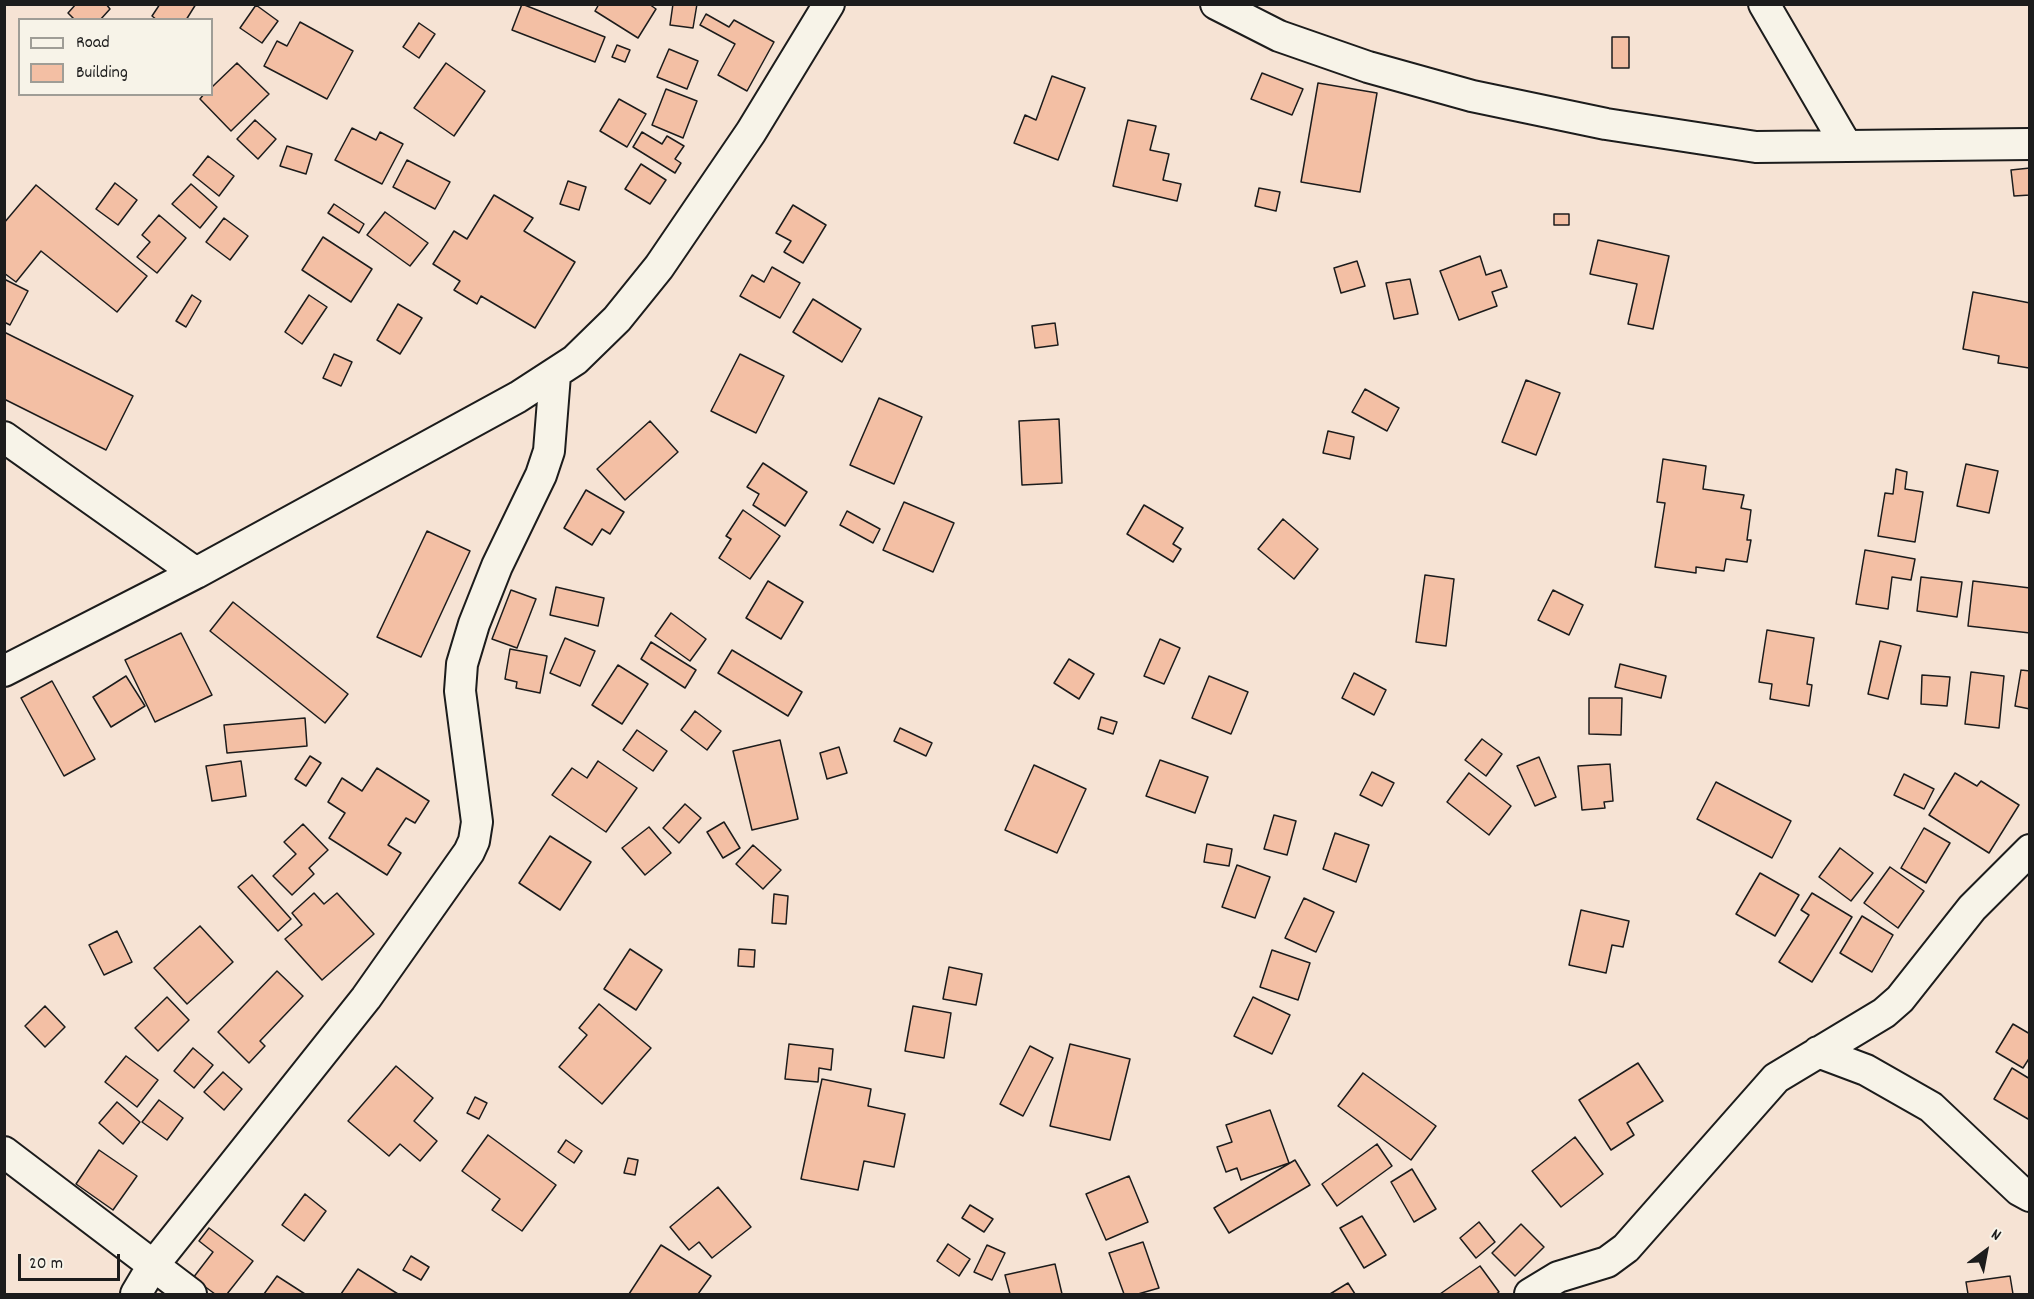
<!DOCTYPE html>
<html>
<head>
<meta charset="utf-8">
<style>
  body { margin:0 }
  #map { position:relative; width:2034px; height:1299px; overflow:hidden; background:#f6e3d4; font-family:Dekko,sans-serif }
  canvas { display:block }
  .frame { position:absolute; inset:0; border:6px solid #1c1c1c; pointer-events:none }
  .legend { position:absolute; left:18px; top:18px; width:195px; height:78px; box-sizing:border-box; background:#f7f3e8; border:2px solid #9f9d96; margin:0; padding:8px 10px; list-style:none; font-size:18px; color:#1c1c1c }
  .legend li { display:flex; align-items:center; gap:12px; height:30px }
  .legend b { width:30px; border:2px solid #9f9d96 }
  .north { position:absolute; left:1956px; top:1221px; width:60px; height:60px; -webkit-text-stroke:4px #f7f3e8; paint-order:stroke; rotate:32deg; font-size:16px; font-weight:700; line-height:24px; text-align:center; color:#1c1c1c }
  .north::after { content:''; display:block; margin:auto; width:21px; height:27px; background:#1c1c1c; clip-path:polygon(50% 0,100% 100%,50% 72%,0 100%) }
  .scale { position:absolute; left:18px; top:1254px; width:102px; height:27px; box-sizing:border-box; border:3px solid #1c1c1c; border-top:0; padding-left:8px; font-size:18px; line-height:21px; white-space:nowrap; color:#1c1c1c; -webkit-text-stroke:4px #f7f3e8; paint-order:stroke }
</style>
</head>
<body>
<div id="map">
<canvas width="2034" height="1299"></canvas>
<div class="frame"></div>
<ul class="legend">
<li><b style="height:8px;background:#f7f3e8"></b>Road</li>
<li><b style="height:16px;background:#f3bfa4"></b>Building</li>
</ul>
<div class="north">N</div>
<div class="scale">20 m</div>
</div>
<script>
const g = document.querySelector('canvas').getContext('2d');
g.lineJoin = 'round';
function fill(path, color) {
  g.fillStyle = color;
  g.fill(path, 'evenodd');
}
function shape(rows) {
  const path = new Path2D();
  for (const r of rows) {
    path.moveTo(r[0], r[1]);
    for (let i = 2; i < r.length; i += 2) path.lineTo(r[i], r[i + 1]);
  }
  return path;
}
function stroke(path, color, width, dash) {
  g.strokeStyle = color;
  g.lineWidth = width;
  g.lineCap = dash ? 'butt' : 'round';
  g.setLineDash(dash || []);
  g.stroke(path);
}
const building = shape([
  [76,4,106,4,110,9,100,20,75,20,68,13,76,4],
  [160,4,196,4,186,20,157,20,152,16,160,4],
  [522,4,605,37,595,62,512,30,522,4],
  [599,4,649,4,656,9,638,38,595,11,599,4],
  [673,4,697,4,693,28,670,25,673,4],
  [256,5,278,21,262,43,240,28,256,5],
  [706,14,729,27,734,20,774,42,747,91,718,75,735,44,700,25,706,14],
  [300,22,353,51,327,99,264,66,277,41,287,46,300,22],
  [419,23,435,34,419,58,403,47,419,23],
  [1612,37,1629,37,1629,68,1612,68,1612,37],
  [617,45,630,50,625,62,612,57,617,45],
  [669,49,698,61,687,89,657,77,669,49],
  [237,63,269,94,231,131,200,99,204,94,212,94,212,87,237,63],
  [446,63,485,91,454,136,414,108,446,63],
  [1262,73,1303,89,1292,115,1251,99,1262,73],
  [1052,76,1085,88,1058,160,1014,143,1025,115,1036,120,1052,76],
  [1318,83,1377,93,1360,192,1301,182,1318,83],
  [666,89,697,101,683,138,652,125,666,89],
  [619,99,646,114,627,147,600,131,619,99],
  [255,120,276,139,258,159,237,139,255,120],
  [1128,120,1156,126,1150,150,1169,154,1163,180,1181,184,1177,201,1113,186,1128,120],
  [352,128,376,140,380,132,403,144,382,184,335,160,352,128],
  [642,132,662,144,667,136,684,146,675,159,681,163,675,173,633,147,642,132],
  [287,146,312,154,306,174,280,166,287,146],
  [208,156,234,176,219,196,193,175,208,156],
  [407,160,450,182,435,209,393,187,407,160],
  [641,164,666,180,650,204,625,189,641,164],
  [2030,168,2030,195,2014,196,2011,170,2030,168],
  [568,181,586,187,579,210,560,204,568,181],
  [115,183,137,200,118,225,96,209,115,183],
  [191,184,217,207,200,228,172,204,191,184],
  [36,185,147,276,117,312,41,251,16,282,4,273,4,223,36,185],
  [1259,188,1280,192,1276,211,1255,206,1259,188],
  [494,195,533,218,524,231,575,262,535,328,481,296,477,304,454,290,460,281,433,264,454,231,467,239,494,195],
  [334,204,364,224,359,233,328,213,334,204],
  [793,205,826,225,803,263,784,252,791,241,776,233,793,205],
  [385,212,428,243,410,266,367,235,385,212],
  [1554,214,1569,214,1569,225,1554,225,1554,214],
  [159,215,186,238,157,273,137,257,150,242,142,235,159,215],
  [224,218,248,236,230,260,206,242,224,218],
  [323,237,372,269,351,302,302,270,323,237],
  [1598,240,1669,256,1653,329,1628,324,1637,284,1590,274,1598,240],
  [1480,256,1486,275,1501,270,1507,287,1492,292,1497,306,1459,320,1440,271,1480,256],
  [1357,261,1365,286,1341,293,1334,268,1357,261],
  [772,267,800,283,780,318,740,296,752,275,764,282,772,267],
  [4,279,28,291,10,325,4,322,4,279],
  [1410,279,1418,314,1394,319,1386,283,1410,279],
  [1973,292,2030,303,2029,368,1998,363,1999,356,1963,349,1973,292],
  [192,295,201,301,186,327,176,321,192,295],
  [309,295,327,307,302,344,285,332,309,295],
  [813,299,861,329,842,362,793,332,813,299],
  [398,304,422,318,400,354,377,340,398,304],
  [1055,323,1058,345,1035,348,1032,326,1055,323],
  [4,332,133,396,106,450,4,399,4,332],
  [334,354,352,362,341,386,323,378,334,354],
  [740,354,784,376,756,433,711,411,740,354],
  [1526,380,1560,393,1536,455,1502,442,1526,380],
  [1365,389,1399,408,1387,431,1352,412,1365,389],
  [879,398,922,417,894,484,850,465,879,398],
  [1059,419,1062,483,1022,485,1019,421,1059,419],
  [650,421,678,452,625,500,597,469,650,421],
  [1328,431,1354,437,1350,459,1323,453,1328,431],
  [1663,459,1706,466,1703,489,1744,495,1741,508,1751,510,1747,540,1751,540,1747,562,1726,559,1724,571,1696,567,1696,573,1655,567,1665,503,1657,502,1663,459],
  [763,463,807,492,785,526,753,505,759,494,747,487,763,463],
  [1966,464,1998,471,1989,513,1957,506,1966,464],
  [1896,469,1907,472,1905,489,1923,492,1915,542,1878,536,1885,493,1893,494,1896,469],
  [586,490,624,512,610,534,602,529,592,545,564,528,586,490],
  [904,502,954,523,933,572,883,550,904,502],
  [1144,505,1183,528,1173,544,1181,549,1173,562,1127,534,1144,505],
  [743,510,780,536,750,579,719,558,731,539,726,536,743,510],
  [847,511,880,529,873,543,840,525,847,511],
  [1283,519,1318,549,1294,579,1258,549,1283,519],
  [427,531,470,551,421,657,377,637,427,531],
  [1865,550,1915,559,1911,580,1892,577,1888,609,1856,604,1865,550],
  [1425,575,1454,579,1446,646,1416,642,1425,575],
  [1921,577,1962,582,1957,617,1917,611,1921,577],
  [768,581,803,602,781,639,746,618,768,581],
  [1973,581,2030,588,2030,633,1968,626,1973,581],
  [556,587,604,598,598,626,550,615,556,587],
  [511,590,536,599,517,648,492,639,511,590],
  [1553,590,1583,605,1569,635,1538,620,1553,590],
  [233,602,348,694,325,723,210,631,233,602],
  [671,613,706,639,690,661,655,636,671,613],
  [1767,630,1814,638,1807,684,1812,685,1809,706,1770,699,1772,684,1759,682,1767,630],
  [181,633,212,695,155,722,125,660,181,633],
  [565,638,595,651,580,686,550,673,565,638],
  [1160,639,1180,648,1164,684,1144,676,1160,639],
  [1880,641,1901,646,1888,699,1868,694,1880,641],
  [651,642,696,670,685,688,641,659,651,642],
  [510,649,547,656,540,693,516,688,517,682,505,679,510,649],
  [732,650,802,692,788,716,718,673,732,650],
  [1069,659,1094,674,1079,699,1054,683,1069,659],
  [1620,664,1666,676,1661,698,1615,687,1620,664],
  [618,665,648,684,622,724,592,705,618,665],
  [2021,670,2030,671,2030,709,2015,706,2021,670],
  [1971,672,2004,676,1999,728,1965,724,1971,672],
  [1354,673,1386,690,1374,715,1342,698,1354,673],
  [1922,675,1950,677,1947,706,1921,704,1922,675],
  [126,676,145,706,111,727,93,697,126,676],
  [1209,676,1248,692,1231,734,1192,718,1209,676],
  [52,681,95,759,64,776,21,698,52,681],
  [1589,698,1622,698,1621,735,1589,734,1589,698],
  [695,711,721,731,707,750,681,730,695,711],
  [1101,717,1117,722,1113,734,1098,729,1101,717],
  [305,718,307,746,227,753,224,725,305,718],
  [900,728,932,743,926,756,894,741,900,728],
  [637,730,667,751,653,771,623,750,637,730],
  [1482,739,1502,754,1486,776,1465,760,1482,739],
  [780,740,798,819,752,830,733,751,780,740],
  [839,747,847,773,827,779,820,753,839,747],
  [310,756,321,763,306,786,295,779,310,756],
  [1539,757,1556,797,1535,806,1517,766,1539,757],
  [1160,760,1208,777,1195,813,1146,796,1160,760],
  [241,761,246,796,212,801,206,766,241,761],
  [598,761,637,788,606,832,552,795,572,768,587,778,598,761],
  [1610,764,1613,801,1604,802,1605,808,1582,810,1578,766,1610,764],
  [1034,765,1086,789,1057,853,1005,830,1034,765],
  [377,768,429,801,415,823,406,818,388,845,401,853,387,875,329,838,345,813,328,802,342,778,362,791,377,768],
  [1372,772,1394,783,1382,806,1360,795,1372,772],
  [1469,773,1511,806,1489,835,1447,802,1469,773],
  [1955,773,1977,786,1981,781,2019,805,1989,853,1929,815,1955,773],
  [1904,774,1934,789,1924,809,1894,795,1904,774],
  [1716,782,1791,821,1772,858,1697,819,1716,782],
  [685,804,701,818,679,843,663,828,685,804],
  [1274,815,1296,821,1287,855,1264,849,1274,815],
  [724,822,740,848,723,858,707,832,724,822],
  [303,824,328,850,309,868,314,874,292,895,273,876,296,854,284,842,303,824],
  [649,827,671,853,645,875,622,848,649,827],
  [1924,828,1950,843,1926,883,1901,868,1924,828],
  [1335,833,1369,845,1356,882,1323,869,1335,833],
  [550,836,591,862,560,910,519,883,550,836],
  [1207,844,1232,849,1229,866,1204,862,1207,844],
  [753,845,781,870,763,889,736,864,753,845],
  [1840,848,1873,873,1851,901,1819,877,1840,848],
  [1237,865,1270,877,1255,918,1222,907,1237,865],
  [1890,867,1924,891,1898,928,1864,903,1890,867],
  [1760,873,1799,895,1775,936,1736,914,1760,873],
  [252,875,291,919,278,931,238,887,252,875],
  [314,893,324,904,337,893,374,934,322,980,285,939,302,925,292,913,314,893],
  [1812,893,1852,917,1812,982,1779,962,1809,915,1801,910,1812,893],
  [774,894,788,896,786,924,772,923,774,894],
  [1304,898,1334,912,1316,952,1285,938,1304,898],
  [1581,910,1629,921,1623,947,1612,945,1606,973,1569,965,1581,910],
  [1862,916,1893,935,1872,972,1840,953,1862,916],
  [200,926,233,962,187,1004,154,968,200,926],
  [117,931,132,962,104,975,89,945,117,931],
  [630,949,662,970,636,1010,604,989,630,949],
  [739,949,755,950,754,967,738,966,739,949],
  [1272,950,1310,963,1298,1000,1260,987,1272,950],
  [949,967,982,974,976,1005,943,999,949,967],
  [277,971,303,996,260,1041,265,1046,249,1063,218,1032,277,971],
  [167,997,189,1020,158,1051,135,1028,167,997],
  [1253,997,1290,1015,1272,1054,1234,1036,1253,997],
  [599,1004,651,1048,602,1104,559,1067,587,1035,579,1028,599,1004],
  [45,1006,65,1027,45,1047,25,1026,45,1006],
  [913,1006,951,1013,944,1058,905,1051,913,1006],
  [2013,1024,2030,1034,2030,1057,2023,1068,1996,1052,2013,1024],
  [789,1044,833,1049,831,1070,819,1068,818,1082,785,1079,789,1044],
  [1070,1044,1130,1059,1110,1140,1050,1126,1070,1044],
  [1030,1046,1053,1058,1023,1116,1000,1104,1030,1046],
  [193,1048,213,1065,194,1088,174,1071,193,1048],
  [126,1056,158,1080,137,1107,105,1082,126,1056],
  [1638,1063,1663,1101,1627,1123,1634,1135,1611,1150,1579,1100,1638,1063],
  [396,1066,433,1098,414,1121,437,1141,420,1161,400,1144,389,1156,348,1121,396,1066],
  [2012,1068,2030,1079,2030,1116,2028,1119,1994,1099,2012,1068],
  [223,1072,242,1089,224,1110,204,1092,223,1072],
  [1363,1073,1436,1126,1411,1160,1338,1106,1363,1073],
  [822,1079,871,1089,868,1106,905,1114,894,1167,864,1161,858,1190,801,1179,822,1079],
  [475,1097,487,1103,479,1119,467,1113,475,1097],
  [159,1100,183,1118,167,1140,142,1122,159,1100],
  [117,1102,140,1122,123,1144,99,1123,117,1102],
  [1270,1110,1289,1163,1241,1180,1237,1168,1226,1172,1217,1147,1232,1142,1226,1125,1270,1110],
  [488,1135,556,1185,522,1231,492,1210,500,1199,462,1171,488,1135],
  [1575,1137,1603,1174,1561,1207,1532,1171,1575,1137],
  [566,1140,582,1151,574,1163,558,1152,566,1140],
  [1377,1144,1392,1166,1337,1206,1322,1184,1377,1144],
  [99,1150,137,1176,113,1210,76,1184,99,1150],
  [628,1158,638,1160,635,1175,624,1173,628,1158],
  [1295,1160,1310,1185,1229,1233,1214,1208,1295,1160],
  [1412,1169,1436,1209,1414,1222,1391,1182,1412,1169],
  [1129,1176,1148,1222,1106,1240,1086,1194,1129,1176],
  [718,1187,751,1227,712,1258,699,1242,689,1250,670,1227,718,1187],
  [305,1194,326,1211,304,1241,282,1225,305,1194],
  [970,1205,993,1219,984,1232,962,1218,970,1205],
  [1362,1216,1386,1255,1364,1268,1340,1228,1362,1216],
  [1479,1222,1495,1242,1476,1258,1460,1238,1479,1222],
  [1521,1224,1544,1247,1515,1276,1492,1253,1521,1224],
  [209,1228,253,1261,227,1294,215,1294,193,1278,213,1252,199,1241,209,1228],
  [1143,1242,1159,1288,1138,1294,1124,1294,1109,1253,1143,1242],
  [948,1244,970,1259,959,1276,937,1261,948,1244],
  [661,1245,711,1276,698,1294,629,1294,661,1245],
  [987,1245,1005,1253,992,1280,974,1272,987,1245],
  [411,1256,429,1267,421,1280,403,1270,411,1256],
  [1055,1264,1062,1294,1010,1294,1005,1275,1055,1264],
  [1480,1266,1499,1292,1496,1294,1440,1294,1480,1266],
  [358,1269,398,1294,341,1294,358,1269],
  [277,1276,305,1294,264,1294,277,1276],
  [2010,1276,2013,1294,1968,1294,1966,1282,2010,1276],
  [1348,1283,1355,1294,1330,1294,1348,1283]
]);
fill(building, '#f3bfa4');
stroke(building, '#1c1c1c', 1.5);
const street = shape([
  [1216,4,1279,36,1368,67,1472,96,1606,124,1756,147,2030,144],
  [1764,4,1846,145],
  [4,437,196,573],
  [4,671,196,573,518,397,575,360,617,319,659,267,751,132,829,4],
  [1818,1052,1866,1070,1931,1107,2019,1190,2030,1196],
  [4,1152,191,1294],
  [136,1294,152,1267,366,998,469,852,474,841,477,822,460,691,462,664,474,624,497,566,541,475,549,451,555,375],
  [1530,1294,1558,1277,1607,1262,1626,1248,1776,1078,1884,1013,1900,999,1972,908,2030,850]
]);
stroke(street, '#1c1c1c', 34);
stroke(street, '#f7f3e8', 30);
</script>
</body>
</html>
